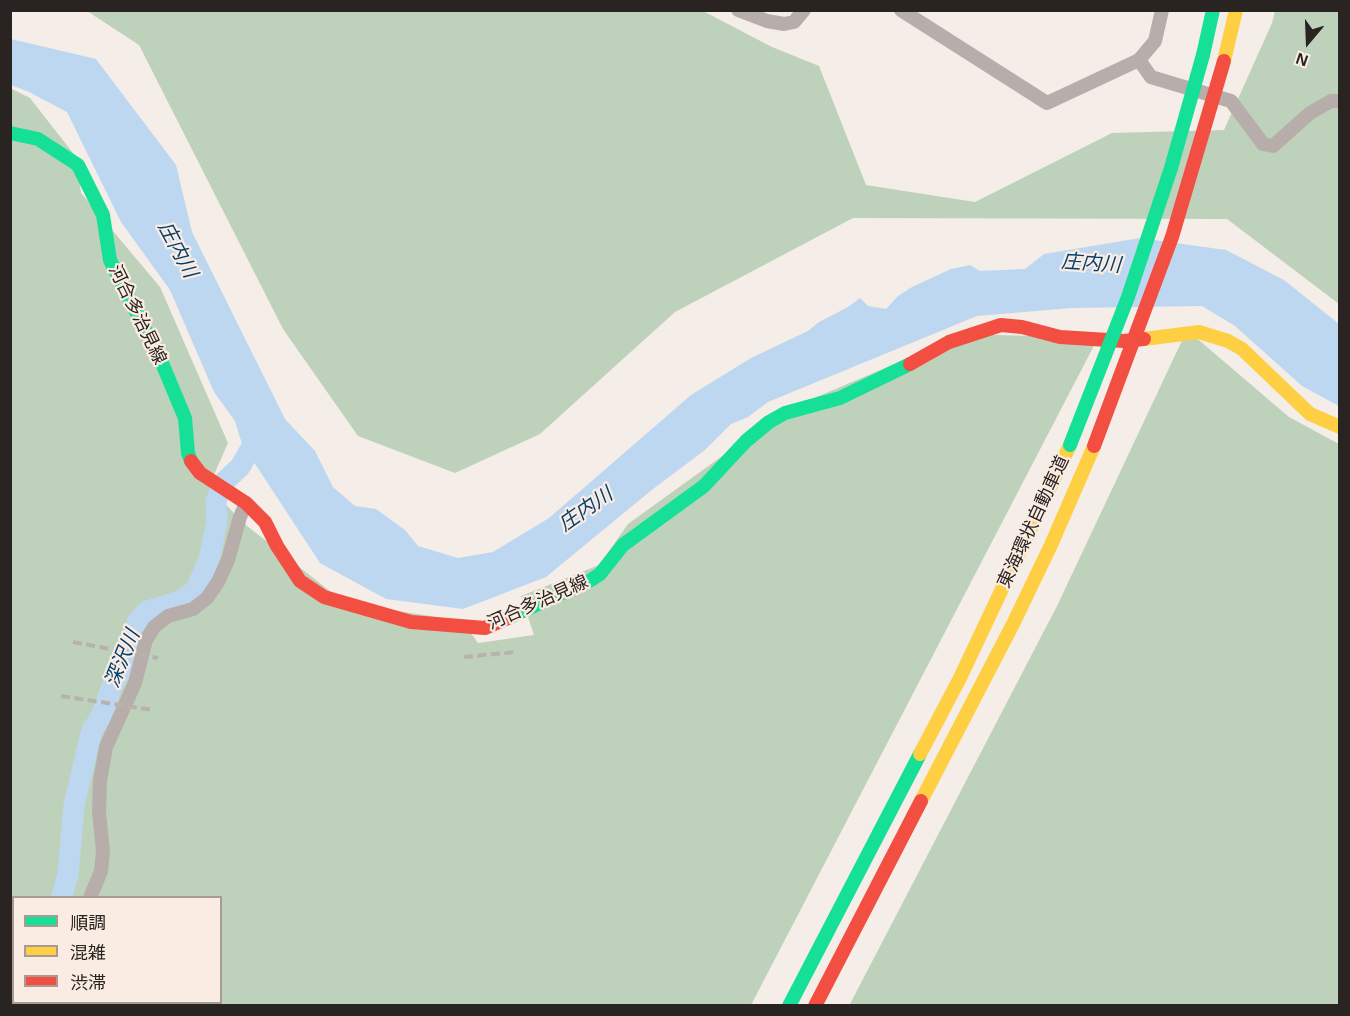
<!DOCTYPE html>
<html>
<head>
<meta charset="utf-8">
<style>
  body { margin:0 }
  #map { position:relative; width:1350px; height:1016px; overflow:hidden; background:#f4ede8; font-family:Helvetica,"Noto Sans JP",sans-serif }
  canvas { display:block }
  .frame { position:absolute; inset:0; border:12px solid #292421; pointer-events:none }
  .legend { position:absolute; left:12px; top:896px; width:210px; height:108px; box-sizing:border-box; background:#faece2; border:2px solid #a69c95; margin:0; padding:8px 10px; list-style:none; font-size:18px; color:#292421 }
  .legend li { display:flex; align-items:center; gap:12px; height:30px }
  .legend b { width:30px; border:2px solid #a69c95 }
  .north { position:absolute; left:1278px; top:12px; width:60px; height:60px; -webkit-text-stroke:4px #faece2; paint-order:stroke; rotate:199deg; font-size:16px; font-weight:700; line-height:24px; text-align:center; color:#292421 }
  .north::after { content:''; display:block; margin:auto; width:21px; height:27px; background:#292421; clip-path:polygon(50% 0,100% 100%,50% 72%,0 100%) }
</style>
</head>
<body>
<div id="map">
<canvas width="1350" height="1016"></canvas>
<div class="frame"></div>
<ul class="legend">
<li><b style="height:8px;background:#16e098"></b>順調</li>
<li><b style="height:8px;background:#ffcf43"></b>混雑</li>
<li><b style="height:8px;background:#f24e42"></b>渋滞</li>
</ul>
<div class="north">N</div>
</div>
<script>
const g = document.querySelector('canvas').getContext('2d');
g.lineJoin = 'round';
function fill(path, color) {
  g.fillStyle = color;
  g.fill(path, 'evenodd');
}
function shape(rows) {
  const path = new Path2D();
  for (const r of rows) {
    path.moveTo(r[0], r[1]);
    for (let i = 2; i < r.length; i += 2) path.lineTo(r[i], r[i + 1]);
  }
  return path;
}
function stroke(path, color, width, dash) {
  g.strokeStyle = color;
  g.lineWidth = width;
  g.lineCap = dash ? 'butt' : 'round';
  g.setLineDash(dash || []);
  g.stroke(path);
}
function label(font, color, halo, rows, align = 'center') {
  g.font = font + ' Helvetica,"Noto Sans JP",sans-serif';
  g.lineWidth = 4.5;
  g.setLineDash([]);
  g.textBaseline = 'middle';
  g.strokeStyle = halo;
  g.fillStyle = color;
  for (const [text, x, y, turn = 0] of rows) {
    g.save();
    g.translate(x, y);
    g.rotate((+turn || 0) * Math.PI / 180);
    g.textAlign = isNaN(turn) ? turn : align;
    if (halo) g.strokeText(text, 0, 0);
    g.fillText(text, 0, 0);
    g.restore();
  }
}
fill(shape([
  [87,11,703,11,772,47,819,66,866,185,975,202,1112,133,1224,130,1272,23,1275,11,1339,11,1339,304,1227,219,853,218,675,312,540,434,455,473,358,436,283,329,139,45],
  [10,88,30,98,76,157,81,193,160,287,228,443,209,486,242,522,345,603,463,621,478,643,534,635,521,596,599,565,628,524,786,410,965,334,1098,338,751,1005,11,1005],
  [14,898,220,898,220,1002,14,1002],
  [1187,330,1289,417,1339,444,1339,1005,849,1006,1057,606]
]), '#bed2bb');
fill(shape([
  [11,39,96,59,176,165,192,232,285,419,315,451,333,487,355,506,376,509,405,530,418,546,458,558,493,552,549,518,691,395,751,358,808,331,819,322,848,307,860,298,868,306,886,309,898,296,912,287,951,269,970,265,980,271,1025,269,1044,254,1140,238,1226,250,1284,280,1339,324,1339,406,1302,386,1235,326,1202,306,1072,308,977,316,768,402,748,417,731,424,705,450,653,489,546,577,463,609,386,599,320,563,242,444,235,421,214,392,170,290,121,222,67,112,29,92,11,85]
]), '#bed7f1');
stroke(shape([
  [61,898,68,875,74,805,92,730,101,717,112,686,121,670,138,621,147,611,180,601,196,590,210,556,217,521,216,501,224,482,240,467,251,448,269,441],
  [42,1006,43,1002]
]), '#bed7f1', 21);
stroke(shape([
  [738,10,767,21,784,24,794,22,804,10],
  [901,10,1047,103,1139,60,1155,41,1162,10],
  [1139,60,1151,77,1231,101,1263,144,1273,146,1310,113,1331,101,1340,101],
  [90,898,101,871,103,851,99,812,100,781,106,747,135,683,146,640,154,627,168,616,193,609,207,598,218,582,228,560,240,517,246,503],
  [64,1006,65,1002],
  [92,1006,92,1002]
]), '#b7aeac', 14);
stroke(shape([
  [1203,55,1213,10],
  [10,133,38,139,78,165,103,215,110,260,162,363,185,418,188,453,191,461],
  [510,617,591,580,600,574,623,545,704,486,746,441,769,422,785,413,840,398,910,364],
  [789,1006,920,754]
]), '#16e098', 14);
stroke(shape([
  [1224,61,1236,10],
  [1144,339,1199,332,1228,341,1242,349,1310,414,1340,427],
  [920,754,960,678,1070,445],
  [921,801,1013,624,1051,545,1094,446]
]), '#ffcf43', 14);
stroke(shape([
  [910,364,949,342,1001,325,1022,327,1060,337,1124,341,1144,339],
  [191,461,200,473,246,503,265,522,277,546,300,581,324,597,411,622,485,628,510,617],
  [815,1006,921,801]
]), '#f24e42', 14);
stroke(shape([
  [73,642,158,658],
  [464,657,516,652],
  [61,696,153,710]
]), '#b8b1ae', 4, [9, 4.5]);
stroke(shape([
  [1070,445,1128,297,1171,168,1203,55]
]), '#16e098', 14);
stroke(shape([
  [1094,446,1172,237,1224,61]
]), '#f24e42', 14);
label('18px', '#292421', '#faece2', [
  ["河合多治見線",137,315,64],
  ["東海環状自動車道",1034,522,-65],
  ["河合多治見線",538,603,-24]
]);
label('italic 20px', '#003f6e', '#faece2', [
  ["庄内川",177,250,62],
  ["庄内川",1091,264,4],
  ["庄内川",586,510,-35],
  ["深沢川",123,659,-68]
]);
</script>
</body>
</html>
